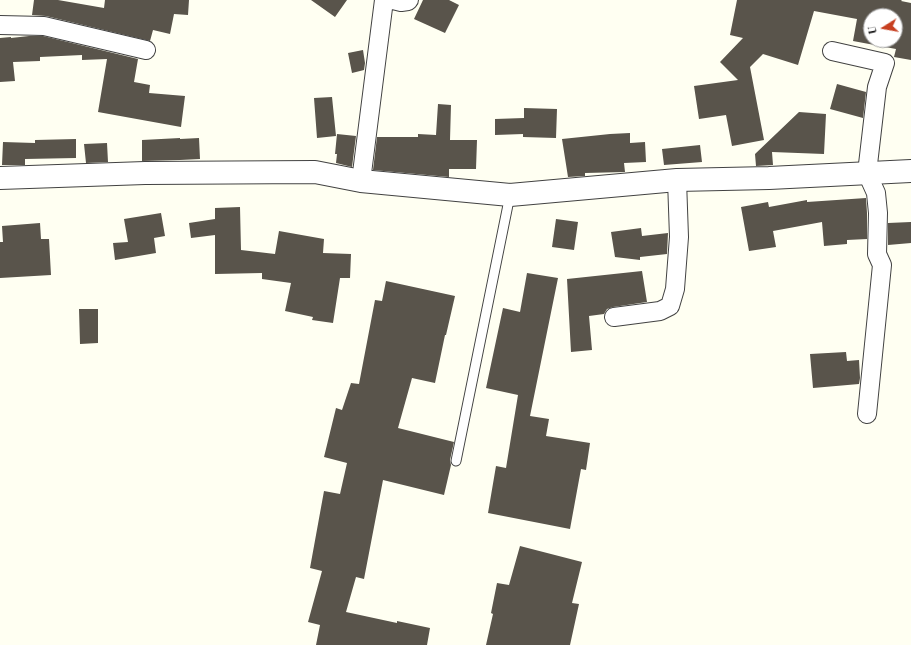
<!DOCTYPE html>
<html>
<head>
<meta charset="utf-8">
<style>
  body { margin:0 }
  #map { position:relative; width:911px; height:645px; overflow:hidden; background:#fffff2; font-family:"Playfair Display",serif }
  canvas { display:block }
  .north { position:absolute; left:863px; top:8px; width:40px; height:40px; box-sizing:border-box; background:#fff; border:1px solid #9f9f9f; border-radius:50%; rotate:259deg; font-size:11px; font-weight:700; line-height:16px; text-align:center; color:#0f0f0f }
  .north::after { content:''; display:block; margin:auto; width:14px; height:18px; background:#c73f20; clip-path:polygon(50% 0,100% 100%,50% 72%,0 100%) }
</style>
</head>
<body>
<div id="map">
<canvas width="911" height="645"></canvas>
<div class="north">U</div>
</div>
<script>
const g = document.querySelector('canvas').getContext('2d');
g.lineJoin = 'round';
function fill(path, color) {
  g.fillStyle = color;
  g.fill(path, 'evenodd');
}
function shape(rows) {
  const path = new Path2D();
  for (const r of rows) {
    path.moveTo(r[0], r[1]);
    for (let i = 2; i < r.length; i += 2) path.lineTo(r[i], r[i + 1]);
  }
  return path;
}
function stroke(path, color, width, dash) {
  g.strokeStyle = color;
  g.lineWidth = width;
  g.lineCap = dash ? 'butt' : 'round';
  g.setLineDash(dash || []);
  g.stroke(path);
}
fill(shape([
  [34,0,58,0,104,8,105,0,189,0,188,15,174,14,170,34,153,30,150,41,46,16,32,15],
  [311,0,347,0,335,17],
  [423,0,449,0,459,5,445,33,414,19],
  [737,0,902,0,901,1,911,3,911,60,894,57,896,49,853,41,857,19,814,11,798,65,763,54,750,67,764,140,732,146,726,115,699,119,694,86,738,80,720,62,743,38,730,35],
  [871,16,895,16,895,40,871,40],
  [29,36,43,36,138,59,134,82,150,85,149,93,185,96,181,127,98,112,107,59,82,60,82,55,40,57,40,61,13,62,15,81,0,82,0,38,11,37,11,38],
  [363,50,365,63,364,70,352,73,348,53],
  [837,84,866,92,863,118,830,109],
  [332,97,336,136,317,138,314,98],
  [438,104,451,105,450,140,477,140,476,169,449,169,449,177,373,170,377,137,418,137,418,134,436,135],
  [524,108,557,109,556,138,523,137,523,134,495,135,495,119,524,118],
  [799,112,826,114,824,154,772,152,773,165,756,166,755,154],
  [630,133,630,143,645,142,646,162,624,163,625,172,585,173,585,176,568,177,562,139,610,134],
  [337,134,356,136,352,167,336,163,337,154,335,154],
  [180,138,180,139,199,138,200,159,180,160,142,161,142,140],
  [76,139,76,158,25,159,25,165,2,165,3,142,35,143,35,140],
  [107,143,108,162,86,163,84,144],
  [700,145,702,162,664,165,662,149],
  [866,198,867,213,867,239,847,240,847,244,824,246,822,222,773,231,776,247,749,251,741,207,768,202,769,207,807,200,807,202],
  [240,207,241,250,275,254,279,231,324,239,323,253,351,254,350,278,340,278,333,323,312,320,313,317,285,311,291,283,262,279,262,273,215,274,215,235,191,238,189,223,215,219,215,208],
  [161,213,165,236,154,238,156,253,115,260,113,243,128,242,124,219],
  [556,219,578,222,574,250,552,247],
  [911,222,911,243,888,245,888,223],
  [40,223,41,239,49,239,51,275,0,278,0,242,3,242,2,226],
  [641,228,642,236,668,233,667,254,640,257,640,260,615,257,611,232],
  [642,271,647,302,613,307,607,309,604,314,589,316,592,350,571,352,567,279],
  [527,273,558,278,530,416,549,419,546,436,590,443,586,470,581,469,570,529,488,513,496,466,506,468,518,395,486,388,503,308,520,312],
  [386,281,455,296,446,335,445,335,435,383,412,378,398,428,454,442,450,460,451,465,444,495,383,480,364,579,356,577,346,612,397,623,397,621,430,628,427,645,316,645,320,625,308,622,322,571,310,568,324,491,340,494,347,463,324,457,336,408,342,410,351,383,359,384,375,300,382,301],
  [79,309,98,309,98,343,80,344],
  [846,352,847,361,859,360,860,378,859,384,813,388,810,354],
  [520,546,582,562,572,603,579,604,570,645,486,645,493,614,491,613,497,583,509,585]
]), '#59544b');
const service = shape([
  [456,461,510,195]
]);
const minor = shape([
  [393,0,401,2,408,1,409,0],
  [0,25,44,26,146,50],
  [832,51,885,63,877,87,867,173,876,193,878,213,877,254,882,265,867,414],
  [361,181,384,0],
  [614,317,660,311,670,306,675,289,679,237,677,180]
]);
const tertiary = shape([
  [0,178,145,173,315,172,361,181,510,195,677,180,769,178,911,171]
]);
stroke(service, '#424242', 11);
stroke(minor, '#424242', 20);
stroke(tertiary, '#424242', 24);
stroke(service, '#fff', 9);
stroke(minor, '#fff', 18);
stroke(tertiary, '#fff', 22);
</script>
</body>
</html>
